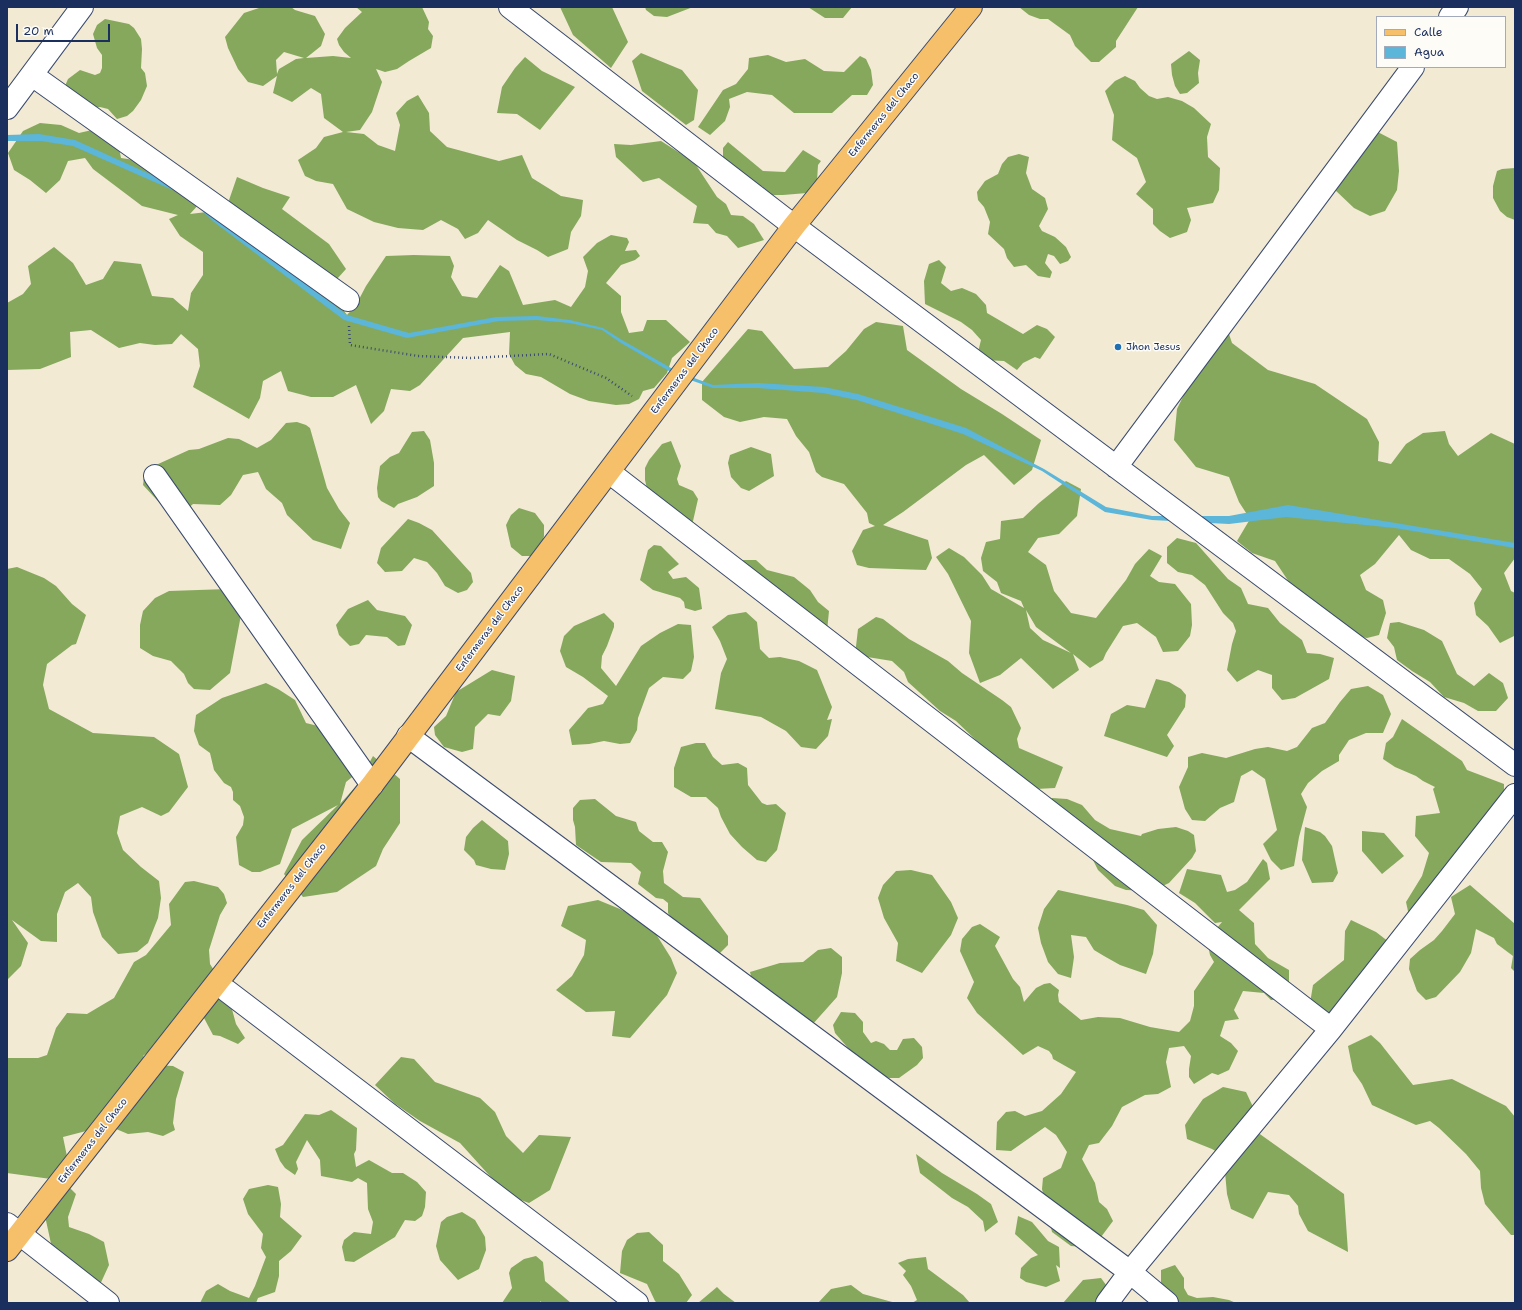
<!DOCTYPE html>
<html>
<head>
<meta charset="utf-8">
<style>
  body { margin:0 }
  #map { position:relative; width:1522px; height:1310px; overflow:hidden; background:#f2ead3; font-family:"Shantell Sans",sans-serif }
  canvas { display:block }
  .frame { position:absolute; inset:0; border:8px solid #1b2f5e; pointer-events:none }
  .legend { position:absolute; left:1376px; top:16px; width:130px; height:52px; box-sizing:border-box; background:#fdfcf7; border:1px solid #a3aaba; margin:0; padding:5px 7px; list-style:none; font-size:12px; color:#1b2f5e }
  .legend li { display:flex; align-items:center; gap:8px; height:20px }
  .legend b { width:20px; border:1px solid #a3aaba }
  .scale { position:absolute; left:16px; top:24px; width:94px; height:18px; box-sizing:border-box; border:2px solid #1b2f5e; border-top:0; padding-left:5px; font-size:12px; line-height:14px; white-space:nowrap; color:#1b2f5e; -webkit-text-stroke:3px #fdfcf7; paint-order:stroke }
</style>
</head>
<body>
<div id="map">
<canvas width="1522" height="1310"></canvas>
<div class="frame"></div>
<ul class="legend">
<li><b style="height:5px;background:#f6c06b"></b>Calle</li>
<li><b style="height:11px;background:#5bb6d9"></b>Agua</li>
</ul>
<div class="scale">20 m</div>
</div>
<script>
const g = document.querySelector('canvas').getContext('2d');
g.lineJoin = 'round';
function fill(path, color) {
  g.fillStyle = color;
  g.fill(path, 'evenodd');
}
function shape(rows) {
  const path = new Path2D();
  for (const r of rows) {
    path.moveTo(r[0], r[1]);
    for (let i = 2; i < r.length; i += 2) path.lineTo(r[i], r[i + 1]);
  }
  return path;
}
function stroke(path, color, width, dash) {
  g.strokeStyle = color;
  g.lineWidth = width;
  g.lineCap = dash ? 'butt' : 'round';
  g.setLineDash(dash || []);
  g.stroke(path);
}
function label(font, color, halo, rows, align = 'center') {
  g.font = font + ' "Shantell Sans",sans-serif';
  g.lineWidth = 3;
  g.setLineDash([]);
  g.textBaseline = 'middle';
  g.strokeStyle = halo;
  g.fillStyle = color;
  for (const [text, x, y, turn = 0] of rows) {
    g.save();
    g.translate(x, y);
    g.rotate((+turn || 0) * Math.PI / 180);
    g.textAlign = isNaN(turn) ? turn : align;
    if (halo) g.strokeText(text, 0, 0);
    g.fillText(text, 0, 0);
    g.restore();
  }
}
fill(shape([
  [262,7,291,7,295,10,315,16,325,34,321,46,306,58,333,56,351,58,344,52,339,45,337,39,345,28,362,12,356,7,422,7,429,22,428,29,433,36,431,48,409,61,397,69,385,72,376,69,382,82,372,112,360,130,346,132,364,134,378,145,395,151,400,125,396,113,407,101,418,95,429,113,430,131,447,147,499,161,522,155,532,178,561,196,583,200,581,216,571,232,568,249,548,257,537,250,517,240,488,220,478,233,465,239,458,229,441,220,423,230,398,228,374,222,347,209,333,184,316,181,305,176,298,160,316,148,324,137,343,132,324,118,321,94,311,88,292,102,273,93,277,76,263,86,248,82,238,69,228,48,225,37,244,13],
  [284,52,304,58,296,59,279,69,277,74,276,60],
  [560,7,612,7,628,42,611,68,573,35],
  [645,7,693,7,667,17,654,16,646,10],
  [808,7,852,7,843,18,825,18],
  [1019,7,1138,7,1116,41,1116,47,1099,62,1091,62,1075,46,1070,35,1048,19,1040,19,1029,15],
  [105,19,129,24,134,28,141,39,142,49,141,68,145,73,147,86,141,100,133,111,127,116,117,119,108,109,100,107,88,109,65,86,68,79,80,70,95,75,100,73,102,68,102,55,97,48,93,34,97,25],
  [1189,51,1200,60,1198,73,1199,83,1187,93,1180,94,1175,86,1172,75,1171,64],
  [641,53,682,70,698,90,694,120,686,125,642,91,632,61],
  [768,55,786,62,805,59,824,71,844,72,860,56,866,59,871,70,873,85,867,95,852,95,832,113,794,113,772,95,747,92,729,99,730,107,725,121,710,135,698,127,723,90,736,84,748,69,749,58],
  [525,57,542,71,575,87,540,130,517,114,497,113,502,87,515,68],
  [1125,76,1135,81,1140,88,1149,96,1157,99,1168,97,1182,101,1194,108,1211,124,1207,137,1208,157,1220,168,1219,190,1213,203,1187,208,1191,220,1187,232,1170,238,1160,231,1153,224,1153,209,1136,194,1146,182,1137,158,1112,140,1114,115,1105,91,1115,81],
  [40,123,61,125,79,133,92,130,119,148,121,158,141,161,199,204,190,214,207,212,228,203,237,177,263,188,290,197,282,209,329,244,346,269,337,279,282,263,305,284,322,282,347,315,356,305,366,286,386,256,414,255,450,256,454,266,451,277,462,296,477,298,500,265,509,271,523,305,555,300,571,307,585,287,588,271,583,257,597,243,611,235,627,238,629,242,625,251,636,250,640,256,635,260,621,265,606,283,621,296,621,312,629,333,643,331,647,320,666,320,690,342,672,358,667,373,654,388,643,391,639,399,629,404,616,405,589,401,570,394,541,377,526,374,515,365,509,354,510,332,463,338,420,385,410,391,391,389,384,411,371,424,356,385,333,397,311,397,288,391,281,371,263,381,260,398,249,419,193,387,200,366,198,349,181,334,172,344,155,345,140,343,119,348,91,330,70,332,71,357,40,369,7,370,7,303,23,294,31,284,28,266,54,247,73,263,86,285,103,279,114,261,141,264,152,296,173,298,188,311,191,293,203,275,203,252,180,236,169,219,178,215,142,206,93,169,85,158,68,161,60,180,46,193,30,180,14,170,8,153,23,131],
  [1370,128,1397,142,1399,171,1397,190,1385,211,1370,216,1354,208,1334,189,1326,174,1339,147,1357,131],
  [661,141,694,162,717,197,726,204,731,215,743,216,754,224,764,240,738,248,727,236,716,233,708,224,693,223,697,206,659,178,643,182,616,157,614,144,631,145],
  [728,142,763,171,785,172,803,150,821,161,818,165,817,181,807,193,783,195,766,195,762,186,746,190,723,162,723,148],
  [1019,154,1029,157,1026,173,1032,189,1045,198,1048,209,1039,226,1042,231,1055,237,1066,247,1071,257,1068,261,1060,264,1054,256,1048,254,1045,263,1052,272,1050,278,1038,276,1026,265,1014,267,1007,258,1004,249,988,234,990,222,984,207,978,200,977,192,985,181,998,174,1002,164,1008,157],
  [1515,168,1515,220,1507,217,1500,211,1493,198,1493,186,1497,171,1502,169],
  [939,260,946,267,941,283,951,291,962,288,976,294,986,305,987,313,1023,334,1037,325,1047,329,1055,337,1040,359,1035,357,1023,363,1017,370,1004,361,985,360,978,352,981,340,972,330,961,322,925,304,924,281,929,264],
  [876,322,903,326,907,350,961,389,1002,414,1041,440,1032,470,1014,485,984,455,966,465,903,512,883,525,928,540,932,558,926,570,869,568,857,565,852,551,863,530,875,526,869,523,867,513,844,484,822,477,816,472,809,452,796,436,787,419,764,417,740,422,724,417,702,400,702,382,748,329,762,331,794,369,828,367,846,351,864,329],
  [1226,325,1232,343,1268,370,1315,384,1367,419,1379,442,1378,461,1391,464,1406,444,1423,433,1445,431,1449,444,1458,456,1491,433,1515,444,1515,558,1504,573,1511,591,1515,593,1515,634,1514,636,1500,643,1488,626,1476,615,1474,603,1482,589,1470,574,1449,559,1430,559,1411,550,1399,535,1375,564,1360,575,1366,590,1383,600,1386,613,1379,635,1367,638,1338,633,1289,582,1275,561,1252,553,1237,541,1250,519,1239,502,1229,477,1196,467,1174,440,1177,409,1198,366],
  [297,422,306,425,310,428,327,488,339,509,350,523,341,549,313,540,287,515,282,503,266,489,258,472,243,475,231,495,220,505,193,504,186,510,168,512,143,485,145,470,189,450,199,449,228,438,239,439,257,448,271,440,286,423],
  [424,431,430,440,434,463,434,486,417,497,398,504,394,508,381,501,378,497,377,488,380,466,390,457,399,453,412,432],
  [671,441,681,466,677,479,679,485,693,491,698,499,693,521,682,533,647,489,645,480,645,468,649,460,662,444],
  [751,447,771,454,774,476,749,491,741,488,731,477,728,463,730,455],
  [1066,481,1081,489,1077,516,1059,534,1038,538,1028,552,1046,565,1054,591,1071,613,1096,618,1126,580,1135,564,1149,549,1162,556,1150,576,1159,582,1175,584,1191,604,1192,625,1190,636,1178,651,1163,652,1156,637,1137,623,1123,626,1106,653,1103,660,1090,668,1073,654,1079,670,1053,689,1021,658,1000,675,980,683,969,653,971,621,948,574,936,557,949,548,964,557,982,575,991,589,1024,608,1021,601,1001,593,997,582,983,571,981,558,986,542,1000,539,1001,521,1023,518,1039,503],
  [1026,610,1036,627,1071,653,1043,640,1030,628],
  [519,508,535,513,544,525,544,536,541,547,532,556,522,556,511,547,506,525,511,515],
  [408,519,419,523,432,530,471,573,473,582,467,590,458,593,445,586,437,573,427,562,414,558,402,571,385,572,377,563,381,548],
  [1177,538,1196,543,1228,579,1241,588,1248,604,1268,608,1280,623,1302,640,1307,653,1320,654,1334,658,1329,679,1295,698,1282,700,1272,688,1272,675,1258,670,1237,682,1227,670,1232,644,1236,631,1233,623,1223,613,1205,585,1192,575,1178,572,1167,563,1167,547],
  [654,545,661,546,679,564,668,572,673,579,686,577,699,588,702,609,695,611,685,608,684,602,680,598,653,590,640,580,648,550],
  [742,560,756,560,767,570,794,577,810,590,818,602,829,611,827,631,806,638,747,591,734,583,729,572,732,567],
  [17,567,44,578,56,586,72,604,86,615,76,644,72,645,47,664,43,685,49,709,93,733,154,737,179,754,188,787,169,812,161,816,142,807,120,816,117,833,123,850,141,867,159,881,161,898,158,918,148,943,137,952,118,954,102,937,93,912,91,897,78,883,65,892,57,914,57,942,41,941,12,920,28,943,21,966,7,980,7,914,8,915,7,910,7,569],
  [228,589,241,615,230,673,210,690,194,689,188,683,184,674,171,661,153,656,140,648,140,625,143,611,155,598,169,591],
  [368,600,377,610,405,616,412,625,405,645,398,646,387,637,366,635,359,644,350,646,339,635,336,625,348,609],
  [746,612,757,622,760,649,769,658,780,657,799,661,817,670,832,707,827,720,832,719,828,736,816,749,801,747,786,731,761,717,715,709,721,673,727,659,720,641,712,627,728,615],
  [604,613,614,623,614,627,607,646,602,656,601,668,616,686,641,646,660,633,678,624,691,625,694,657,691,671,683,679,663,677,649,688,638,718,637,730,630,743,620,744,604,741,589,744,572,745,569,730,588,708,603,704,608,696,583,677,566,667,560,651,564,636,574,626],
  [876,617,883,619,909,639,948,661,962,673,1002,700,1011,707,1021,728,1017,739,1019,748,1063,767,1055,788,1036,789,980,744,956,721,940,711,908,682,904,672,892,661,855,655,858,629],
  [1399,622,1424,630,1442,641,1457,674,1474,686,1489,673,1503,683,1508,698,1496,711,1478,711,1464,703,1444,697,1430,682,1412,671,1397,660,1394,647,1387,638,1390,623],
  [492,670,515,676,511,701,500,716,488,714,475,727,473,749,462,752,444,747,435,735,434,727,446,716,456,692],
  [1156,679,1169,682,1181,689,1186,695,1185,707,1167,735,1174,746,1167,757,1104,736,1111,714,1127,705,1145,708],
  [266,683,278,689,295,700,306,723,326,728,362,769,346,782,340,804,357,785,373,756,400,779,400,823,383,849,376,866,337,892,303,897,284,874,302,840,338,805,292,829,280,864,260,872,252,872,239,865,236,837,243,825,244,817,240,806,233,800,233,792,231,787,224,783,214,770,210,753,199,745,194,731,196,715,222,698],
  [1368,686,1383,695,1391,714,1383,733,1366,733,1349,740,1339,755,1339,761,1322,771,1308,783,1301,794,1307,807,1299,837,1294,866,1281,870,1271,860,1263,844,1277,830,1265,779,1252,770,1241,776,1234,802,1220,808,1205,821,1192,820,1185,809,1179,787,1188,767,1188,757,1202,753,1226,758,1255,749,1268,747,1287,751,1297,747,1312,728,1325,723,1340,702,1351,689],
  [1402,719,1462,761,1467,770,1504,784,1504,796,1411,925,1406,902,1422,876,1429,853,1415,836,1416,816,1440,813,1433,789,1435,787,1423,781,1416,776,1395,767,1383,759,1386,743,1393,737],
  [696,743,705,743,713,757,722,765,738,763,747,768,748,785,762,803,767,805,776,804,786,813,777,850,766,862,757,860,742,847,730,834,721,817,718,808,706,797,691,797,674,787,674,768,681,747],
  [1052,798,1067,799,1082,805,1095,820,1110,829,1141,836,1142,834,1158,829,1176,827,1188,831,1194,835,1196,851,1192,858,1169,883,1152,891,1126,890,1115,886,1098,870,1092,858,1077,847,1047,815],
  [595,799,616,816,636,822,639,831,653,842,662,842,668,852,663,871,664,883,683,897,700,898,728,936,728,945,720,953,715,952,679,929,668,913,668,903,663,899,656,898,638,884,641,872,631,863,601,862,576,845,575,827,573,820,573,808,580,800],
  [482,820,508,841,509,854,505,870,491,869,476,865,474,860,464,850,466,837,473,828],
  [1305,827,1320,832,1325,836,1332,846,1338,873,1333,882,1312,883,1302,860],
  [1362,831,1384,833,1404,856,1382,874,1362,851],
  [1263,859,1267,863,1270,879,1239,910,1254,923,1255,944,1268,958,1289,970,1289,986,1282,999,1271,1000,1264,993,1243,991,1234,1010,1239,1019,1225,1021,1220,1036,1231,1043,1238,1051,1229,1070,1218,1075,1212,1073,1194,1084,1189,1077,1189,1069,1191,1056,1184,1046,1169,1048,1166,1062,1171,1087,1158,1094,1145,1095,1122,1107,1112,1126,1099,1143,1089,1145,1082,1159,1095,1183,1099,1202,1107,1209,1113,1221,1101,1237,1084,1247,1071,1246,1052,1232,1042,1189,1043,1178,1061,1168,1067,1152,1056,1135,1045,1127,1011,1151,996,1150,997,1122,1006,1112,1015,1111,1025,1116,1042,1111,1061,1094,1076,1072,1053,1059,1052,1055,1049,1051,1038,1046,1023,1055,977,1013,967,998,974,982,960,951,962,939,972,927,980,924,1000,937,995,946,1013,979,1020,987,1024,1002,1036,988,1044,984,1050,983,1059,990,1058,995,1059,1002,1081,1020,1098,1017,1120,1018,1150,1027,1179,1032,1190,1021,1194,1006,1194,991,1214,962,1210,955,1207,940,1222,922,1215,923,1195,903,1179,893,1187,869,1221,875,1227,892,1235,890,1247,882],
  [911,870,932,875,951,902,958,918,951,935,922,973,896,961,898,943,884,918,878,898,883,885,896,871],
  [194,881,218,887,224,894,227,903,220,915,209,950,210,964,227,991,236,1024,245,1038,238,1044,220,1036,213,1035,204,1018,198,1011,143,1056,154,1065,173,1066,184,1072,176,1099,173,1123,175,1130,163,1136,148,1132,128,1134,102,1123,90,1130,63,1137,70,1171,51,1179,7,1173,7,1058,38,1058,47,1055,56,1028,67,1013,87,1014,114,998,134,962,146,955,171,925,169,904,185,882],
  [1470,885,1515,924,1515,972,1511,968,1513,956,1497,944,1494,938,1476,929,1471,953,1460,972,1436,997,1426,1000,1417,991,1409,969,1410,959,1420,950,1434,940,1442,931,1455,914,1451,897],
  [1058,890,1127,905,1144,910,1157,925,1153,954,1146,974,1120,965,1104,956,1094,950,1086,937,1071,935,1074,957,1071,978,1058,974,1048,962,1041,943,1038,928,1044,909],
  [598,900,620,909,651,926,671,958,677,973,667,995,630,1038,612,1036,615,1011,586,1012,556,990,572,976,584,955,586,940,561,926,568,906],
  [1351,920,1376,932,1389,942,1375,968,1359,975,1348,989,1333,1014,1318,1013,1310,1003,1313,985,1344,960,1345,931],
  [831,948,842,957,842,973,837,997,812,1025,755,992,750,972,780,963,803,962,818,950],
  [841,1012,855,1013,863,1022,863,1032,871,1043,876,1041,884,1044,890,1050,897,1050,903,1039,914,1038,922,1047,923,1058,917,1065,899,1078,889,1078,876,1073,855,1056,835,1033,833,1025],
  [1371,1035,1380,1043,1413,1085,1452,1079,1506,1106,1515,1117,1515,1235,1511,1235,1485,1204,1481,1188,1480,1171,1466,1154,1439,1128,1430,1121,1416,1125,1372,1105,1362,1084,1353,1071,1348,1046],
  [401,1057,414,1059,435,1082,480,1098,495,1112,506,1136,523,1153,539,1135,571,1137,550,1190,529,1203,507,1195,460,1143,420,1121,394,1103,375,1085],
  [1223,1087,1246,1092,1254,1109,1257,1132,1344,1194,1348,1252,1308,1231,1299,1214,1298,1206,1289,1195,1268,1192,1253,1219,1231,1209,1227,1194,1225,1172,1232,1161,1212,1149,1187,1139,1185,1125,1193,1113,1203,1099],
  [331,1110,357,1128,356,1150,354,1154,356,1167,369,1160,392,1173,403,1173,417,1182,426,1192,425,1207,422,1216,415,1221,405,1220,395,1237,354,1262,345,1261,342,1247,344,1240,354,1232,371,1234,373,1222,368,1209,367,1183,358,1178,352,1182,321,1176,320,1160,307,1140,296,1162,298,1169,295,1175,285,1168,280,1161,275,1149,283,1145,305,1114,319,1115],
  [916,1154,942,1173,977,1194,991,1204,998,1222,985,1232,983,1221,968,1207,952,1198,920,1173],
  [268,1185,278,1187,281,1204,280,1217,302,1236,291,1251,279,1261,279,1276,275,1292,258,1298,256,1303,200,1303,206,1291,218,1284,230,1291,249,1298,255,1286,266,1257,261,1248,263,1234,248,1214,243,1199,249,1189],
  [69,1187,76,1194,68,1217,69,1227,89,1234,104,1242,109,1265,98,1289,55,1262,45,1216],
  [462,1212,475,1220,485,1237,486,1250,479,1269,458,1280,440,1260,436,1246,441,1222,447,1217],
  [1018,1216,1032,1222,1048,1241,1059,1247,1060,1268,1056,1265,1060,1281,1046,1287,1026,1282,1020,1278,1021,1268,1031,1258,1038,1255,1015,1234],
  [649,1232,663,1245,663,1261,679,1274,692,1295,686,1303,657,1303,655,1301,647,1284,620,1273,622,1251,627,1240,637,1233],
  [536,1256,543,1262,545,1281,571,1303,541,1303,541,1301,539,1303,502,1303,512,1288,509,1273,511,1268,524,1259],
  [926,1257,928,1269,963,1295,970,1303,912,1303,917,1300,911,1286,903,1275,906,1271,898,1263,908,1259],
  [1175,1265,1184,1278,1184,1288,1188,1295,1197,1298,1213,1297,1229,1300,1236,1303,1169,1303,1161,1285,1161,1270],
  [1101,1278,1117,1300,1114,1303,1063,1303,1083,1280],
  [851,1285,863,1294,896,1303,818,1303,831,1289],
  [717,1287,724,1294,736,1303,698,1303]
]), '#85a85d');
fill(shape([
  [39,134,75,140,178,187,347,315,409,333,496,317,537,316,570,320,603,328,622,340,678,372,713,385,758,383,824,387,858,394,966,428,1044,469,1106,507,1152,516,1229,516,1288,505,1515,543,1515,548,1395,528,1286,517,1229,524,1152,520,1105,512,1042,471,963,434,857,400,823,393,758,388,713,388,676,375,621,343,602,330,570,323,537,320,499,321,407,338,344,320,214,222,197,206,177,192,73,146,41,141,7,141,7,135]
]), '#5bb6d9');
const minor = shape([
  [510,7,794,226,1515,765],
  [1450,17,1457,7],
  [32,75,348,300],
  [7,108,82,7],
  [1116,467,1413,67],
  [609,472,1331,1029],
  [155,476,372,785],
  [408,736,1130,1272,1167,1303],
  [227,991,637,1303],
  [7,1224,108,1303],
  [1107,1303,1130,1272,1331,1029,1515,795]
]);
const major = shape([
  [7,1250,372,785,794,226,971,7]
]);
stroke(minor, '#3b4b70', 24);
stroke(major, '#3b4b70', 24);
stroke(shape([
  [349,326,350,345,418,356,471,358,549,354,606,378,632,396]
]), '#3b4b70', 2.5, [1, 3]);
stroke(minor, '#fff', 22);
stroke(major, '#f6c06b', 22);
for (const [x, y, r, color] of [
  [1118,347,4,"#1f6fb2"]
]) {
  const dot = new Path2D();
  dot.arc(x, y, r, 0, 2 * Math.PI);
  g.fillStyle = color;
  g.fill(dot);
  stroke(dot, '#fdfcf7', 1.5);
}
label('10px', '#1b2f5e', '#fdfcf7', [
  ["Enfermeras del Chaco",884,115,-51],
  ["Enfermeras del Chaco",685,371,-53],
  ["Enfermeras del Chaco",490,629,-53],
  ["Enfermeras del Chaco",292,886,-52],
  ["Enfermeras del Chaco",93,1141,-52]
]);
label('10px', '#1b2f5e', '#fdfcf7', [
  ["Jhon Jesus",1126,347]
], 'left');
</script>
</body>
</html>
